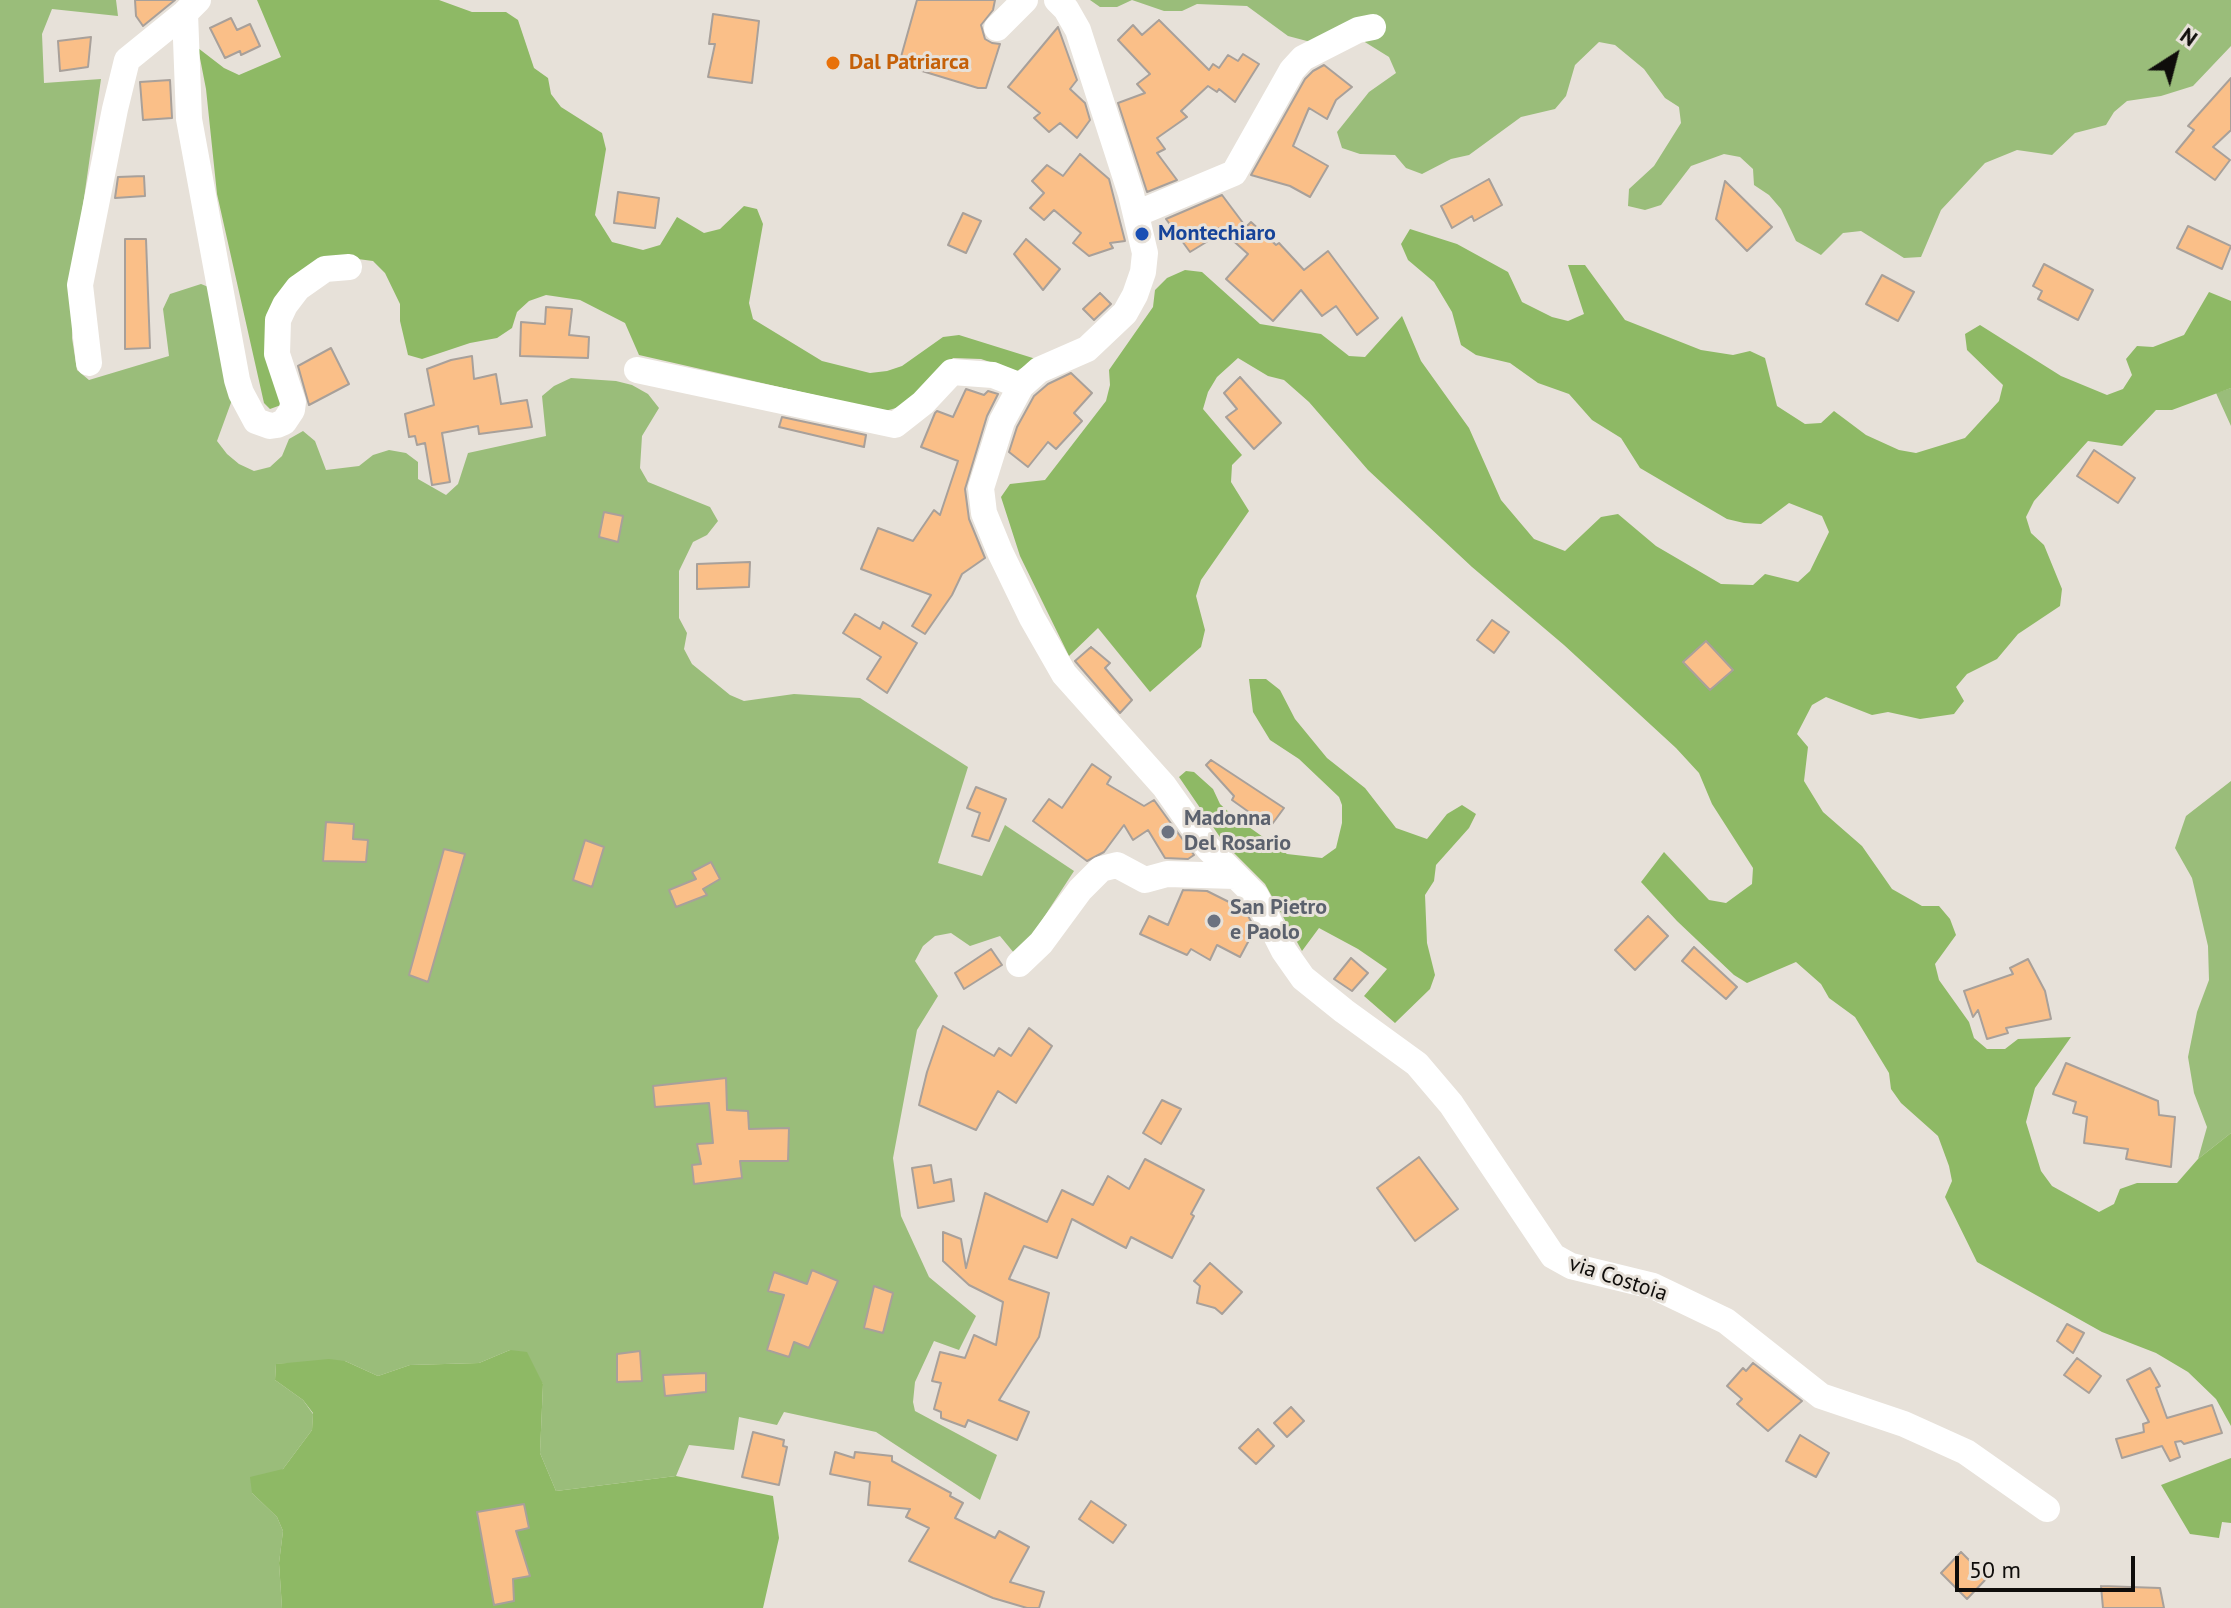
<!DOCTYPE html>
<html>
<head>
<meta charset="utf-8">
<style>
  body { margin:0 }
  #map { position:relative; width:2231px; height:1608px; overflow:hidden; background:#e7e1d9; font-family:"PT Sans",sans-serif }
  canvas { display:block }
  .north { position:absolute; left:2135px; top:16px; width:80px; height:80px; -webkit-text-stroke:6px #e7e1d9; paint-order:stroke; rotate:36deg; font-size:22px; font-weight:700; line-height:32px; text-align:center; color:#0f0d0b }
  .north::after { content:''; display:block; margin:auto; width:28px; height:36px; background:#0f0d0b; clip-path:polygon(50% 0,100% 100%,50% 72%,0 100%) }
  .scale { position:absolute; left:1955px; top:1556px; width:180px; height:36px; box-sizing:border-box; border:4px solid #0f0d0b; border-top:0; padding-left:10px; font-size:24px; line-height:28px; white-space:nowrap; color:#0f0d0b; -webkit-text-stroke:6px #e7e1d9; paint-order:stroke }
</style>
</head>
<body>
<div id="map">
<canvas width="2231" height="1608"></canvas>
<div class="north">N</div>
<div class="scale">50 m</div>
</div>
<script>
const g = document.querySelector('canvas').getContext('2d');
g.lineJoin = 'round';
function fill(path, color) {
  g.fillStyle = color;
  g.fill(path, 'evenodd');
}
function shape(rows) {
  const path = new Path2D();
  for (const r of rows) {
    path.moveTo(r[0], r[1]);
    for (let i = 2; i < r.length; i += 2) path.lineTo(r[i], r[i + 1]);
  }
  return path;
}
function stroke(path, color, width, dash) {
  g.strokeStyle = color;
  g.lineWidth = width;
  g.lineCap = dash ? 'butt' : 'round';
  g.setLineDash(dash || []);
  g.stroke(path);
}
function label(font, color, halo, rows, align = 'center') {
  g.font = font + ' "PT Sans",sans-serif';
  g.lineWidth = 6;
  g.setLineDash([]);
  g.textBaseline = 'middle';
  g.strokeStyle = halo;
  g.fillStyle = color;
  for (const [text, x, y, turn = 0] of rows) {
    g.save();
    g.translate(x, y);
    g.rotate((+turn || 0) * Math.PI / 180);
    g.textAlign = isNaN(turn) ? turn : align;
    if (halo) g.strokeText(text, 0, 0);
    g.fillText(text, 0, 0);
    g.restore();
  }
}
fill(shape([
  [0,0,116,0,118,16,52,9,42,34,44,83,101,79,76,254,72,338,77,370,89,380,169,356,163,309,170,294,201,284,211,288,232,400,217,441,227,454,239,464,254,471,270,467,282,456,289,439,303,431,315,441,326,470,359,466,373,455,389,450,406,453,418,462,418,479,446,495,458,484,468,453,546,436,542,396,554,386,571,378,616,381,632,385,648,394,659,408,642,436,640,468,648,482,710,507,718,521,707,535,693,542,679,571,679,618,687,633,684,649,692,664,730,695,744,701,794,694,860,698,968,767,938,863,982,876,1005,825,1074,871,1033,934,1014,953,1000,936,970,946,951,933,935,936,923,946,915,961,938,996,917,1030,893,1158,901,1216,929,1277,976,1316,959,1350,934,1341,915,1382,913,1402,915,1411,997,1455,980,1500,876,1432,784,1412,777,1425,739,1417,734,1450,689,1445,676,1476,556,1491,540,1453,543,1384,510,1350,479,1363,410,1365,378,1376,345,1361,276,1364,275,1380,303,1400,313,1414,312,1430,283,1469,252,1493,277,1517,283,1531,279,1563,282,1608,0,1608],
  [1090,0,2231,0,2231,46,2193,86,2161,96,2127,101,2114,112,2106,125,2075,133,2052,155,2017,150,1985,163,1941,210,1921,257,1904,258,1861,231,1843,233,1821,255,1796,241,1781,209,1769,195,1754,185,1753,169,1740,157,1724,154,1691,166,1661,205,1645,210,1628,206,1629,189,1654,166,1681,123,1679,107,1665,98,1644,69,1615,45,1599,42,1575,65,1566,96,1555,109,1521,117,1469,155,1451,159,1422,174,1406,168,1395,155,1360,154,1342,148,1337,132,1369,92,1396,73,1389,57,1360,39,1322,45,1288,36,1247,6,1197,4,1182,11,1164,11,1132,0,1117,7,1100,7],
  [2231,388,2231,426,2216,393],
  [2231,781,2231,1133,2198,1159,2207,1127,2194,1093,2188,1057,2197,1012,2209,980,2208,946,2192,878,2175,848,2186,816]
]), '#9abd7a');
fill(shape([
  [257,0,439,0,472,12,506,12,518,20,534,68,548,78,551,94,561,107,602,133,606,149,595,215,612,242,643,250,660,245,677,217,704,233,720,229,744,206,757,209,763,224,749,303,753,319,822,361,870,373,887,371,902,366,943,337,959,335,1036,359,1017,371,981,359,953,358,907,405,885,411,639,355,625,323,580,300,546,295,529,301,517,312,512,328,497,338,470,343,422,359,408,355,400,321,400,304,385,273,373,261,335,256,290,282,281,405,270,409,264,403,217,194,206,89,198,48,224,68,239,75,281,57],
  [1410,229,1457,244,1508,272,1522,302,1552,317,1568,321,1584,314,1568,265,1585,265,1625,320,1701,350,1733,355,1750,351,1765,358,1777,406,1805,424,1821,423,1834,411,1866,435,1899,450,1916,453,1965,438,1999,401,2003,385,1967,350,1965,334,1980,325,2061,376,2107,395,2123,389,2132,375,2126,359,2137,346,2153,347,2184,335,2209,292,2231,301,2231,388,2172,410,2156,410,2122,446,2088,441,2034,501,2026,517,2031,533,2044,545,2062,589,2060,606,2018,634,1997,659,1967,674,1956,687,1964,701,1954,714,1920,719,1888,712,1872,715,1826,697,1812,705,1797,734,1808,747,1804,781,1823,812,1862,846,1892,889,1922,906,1939,906,1950,919,1956,935,1935,964,1939,980,1969,1022,1974,1038,1987,1049,2005,1049,2018,1039,2071,1037,2035,1088,2026,1122,2041,1171,2052,1186,2099,1212,2114,1204,2120,1189,2137,1183,2177,1183,2198,1159,2231,1133,2231,1426,2216,1399,2188,1372,2156,1353,2102,1332,1977,1262,1945,1197,1952,1181,1949,1166,1938,1136,1901,1103,1891,1089,1889,1073,1855,1017,1829,998,1821,984,1796,962,1747,983,1734,975,1677,921,1641,882,1664,852,1709,900,1726,903,1752,884,1753,868,1712,804,1699,773,1676,748,1564,645,1472,567,1368,470,1309,402,1284,380,1268,376,1238,358,1217,377,1208,392,1203,409,1242,455,1232,465,1231,482,1249,511,1201,580,1196,596,1205,630,1201,647,1150,692,1098,628,1069,656,1020,556,1001,497,1010,484,1045,480,1106,401,1110,385,1109,370,1153,307,1155,290,1167,278,1185,270,1202,272,1260,324,1321,334,1349,356,1365,357,1402,316,1421,361,1469,428,1501,500,1534,539,1565,551,1601,517,1618,514,1656,546,1721,584,1753,585,1765,574,1798,582,1810,571,1829,532,1822,516,1789,503,1761,524,1744,523,1727,519,1640,468,1621,438,1592,420,1569,394,1538,383,1510,363,1476,355,1461,345,1452,312,1434,282,1408,260,1401,244],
  [1249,679,1266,679,1280,690,1295,719,1327,758,1365,788,1396,828,1427,839,1447,814,1462,805,1476,814,1469,828,1436,865,1434,881,1425,895,1427,943,1435,975,1430,989,1395,1023,1364,996,1387,969,1358,949,1319,928,1302,951,1265,884,1224,843,1179,777,1186,771,1194,772,1213,789,1220,804,1232,815,1287,854,1322,858,1336,848,1342,823,1342,805,1339,797,1299,759,1270,740,1253,712],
  [510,1350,527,1352,543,1384,540,1453,556,1491,676,1476,773,1496,779,1538,763,1608,282,1608,279,1563,283,1531,277,1517,252,1493,250,1477,283,1469,312,1430,313,1413,303,1400,275,1380,276,1364,329,1359,345,1361,378,1376,410,1365,479,1363],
  [2231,1458,2231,1523,2222,1522,2219,1538,2190,1534,2161,1485]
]), '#8eb965');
const building = shape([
  [135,0,175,0,143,26,136,16,135,0],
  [917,0,995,0,993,10,981,25,985,39,992,43,1000,44,986,88,978,88,899,64,917,0],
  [713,14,759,21,752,83,708,77,715,44,709,44,713,14],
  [231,18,237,30,250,24,260,46,241,55,240,51,225,58,210,28,231,18],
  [1159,20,1209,70,1213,64,1219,68,1228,55,1238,61,1243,54,1259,64,1235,102,1219,89,1217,92,1208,86,1181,111,1187,117,1157,138,1165,149,1157,153,1177,180,1147,192,1118,103,1145,93,1137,84,1150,74,1118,40,1133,25,1142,35,1159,20],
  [1058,27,1077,80,1070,89,1085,103,1090,120,1077,138,1060,123,1049,132,1034,118,1040,113,1008,87,1058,27],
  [91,37,88,67,60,71,58,41,91,37],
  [1324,65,1352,87,1336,100,1327,119,1309,108,1293,146,1328,166,1310,197,1290,186,1251,175,1305,79,1313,71,1324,65],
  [2231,78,2231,130,2213,147,2230,160,2215,180,2176,152,2194,130,2188,126,2231,78],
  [170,80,172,118,143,120,140,82,170,80],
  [1080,154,1109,179,1125,241,1110,243,1113,248,1089,256,1073,243,1081,233,1054,210,1044,220,1030,208,1044,193,1032,181,1047,165,1063,176,1080,154],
  [144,176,145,196,115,198,118,177,144,176],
  [1489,179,1502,205,1474,221,1472,216,1452,228,1441,206,1489,179],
  [1725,181,1772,227,1747,251,1716,219,1725,181],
  [618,192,659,198,655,228,614,223,618,192],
  [1222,195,1246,227,1251,222,1276,245,1279,243,1304,270,1328,251,1378,318,1357,335,1336,306,1322,316,1301,290,1273,321,1226,279,1248,254,1219,228,1208,241,1190,252,1166,219,1222,195],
  [963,213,981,221,966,253,948,245,963,213],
  [2188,226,2231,246,2222,269,2177,248,2188,226],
  [125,239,146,239,150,348,125,349,125,239],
  [1026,239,1060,269,1043,290,1014,254,1026,239],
  [2044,264,2093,290,2078,320,2038,299,2042,291,2033,286,2044,264],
  [1882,275,1914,292,1898,321,1866,304,1882,275],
  [1100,293,1111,304,1094,320,1083,309,1100,293],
  [546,307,572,309,569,335,589,337,588,358,520,356,521,322,545,324,546,307],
  [331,348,349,384,309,405,298,366,331,348],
  [472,356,474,379,496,374,501,404,527,400,532,427,479,434,478,426,442,433,450,482,432,485,425,443,417,445,415,436,409,437,405,414,434,405,427,369,451,360,472,356],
  [1071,373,1092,393,1074,413,1082,421,1056,449,1048,442,1028,467,1009,452,1017,427,1034,396,1048,384,1071,373],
  [1240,377,1281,423,1254,449,1226,417,1237,409,1224,393,1240,377],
  [966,389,984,395,988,391,998,394,987,416,965,489,969,519,985,558,962,574,952,595,925,634,912,626,931,595,861,569,878,528,913,541,934,510,940,515,958,461,921,447,935,413,937,411,953,417,966,389],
  [782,417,866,435,864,447,779,427,782,417],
  [2094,450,2135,478,2118,503,2077,476,2094,450],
  [604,512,623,516,618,542,599,537,604,512],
  [750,562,749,587,697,589,697,564,750,562],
  [855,614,880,629,883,622,917,643,887,693,867,679,881,657,843,633,855,614],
  [1492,620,1509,632,1494,653,1477,640,1492,620],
  [1706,641,1733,670,1710,690,1683,662,1706,641],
  [1091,647,1110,663,1105,668,1132,700,1120,713,1075,661,1091,647],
  [1211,760,1284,808,1270,827,1232,800,1234,796,1206,765,1211,760],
  [1092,764,1111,777,1107,784,1144,806,1154,800,1194,855,1188,859,1165,858,1148,830,1133,840,1124,825,1104,852,1087,861,1033,821,1049,799,1062,808,1092,764],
  [976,787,1006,799,989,841,972,836,980,813,967,808,976,787],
  [326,822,354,824,353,839,368,840,366,862,323,861,326,822],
  [585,840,604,847,592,887,573,880,585,840],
  [444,849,465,854,428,982,409,975,444,849],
  [711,862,720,879,703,889,707,895,676,907,669,890,696,879,692,872,711,862],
  [1183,890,1207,891,1245,910,1255,929,1240,957,1217,945,1210,960,1191,949,1187,955,1140,934,1149,916,1168,925,1183,890],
  [1648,916,1668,936,1635,970,1615,950,1648,916],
  [1694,947,1737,987,1726,999,1682,961,1694,947],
  [991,949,1002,965,964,989,955,973,991,949],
  [1351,958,1368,973,1352,991,1334,979,1351,958],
  [2028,959,2045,991,2051,1019,2006,1028,2008,1033,1987,1039,1978,1010,1973,1017,1964,991,2013,974,2010,968,2028,959],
  [943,1026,994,1056,999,1048,1011,1056,1029,1028,1052,1046,1016,1103,998,1091,976,1130,919,1105,927,1072,943,1026],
  [2066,1063,2158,1101,2159,1115,2175,1117,2171,1167,2126,1159,2128,1149,2084,1143,2087,1117,2073,1113,2076,1102,2053,1094,2066,1063],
  [726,1078,727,1110,748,1111,749,1129,789,1128,788,1161,740,1161,742,1178,694,1184,692,1165,701,1164,697,1144,713,1143,709,1103,655,1107,653,1086,726,1078],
  [1162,1100,1181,1109,1161,1144,1143,1133,1162,1100],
  [1419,1157,1458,1209,1415,1241,1377,1188,1419,1157],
  [1145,1159,1204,1190,1191,1214,1194,1216,1172,1258,1131,1237,1126,1248,1072,1219,1057,1258,1024,1246,1009,1279,1049,1293,1039,1337,999,1400,1029,1412,1017,1440,968,1420,965,1427,941,1418,941,1412,934,1409,941,1383,932,1381,940,1352,965,1358,974,1335,996,1345,1003,1302,969,1285,943,1261,943,1232,961,1239,966,1268,985,1193,1047,1222,1062,1190,1093,1205,1108,1176,1129,1189,1145,1159],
  [931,1165,934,1183,951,1179,954,1201,918,1208,912,1168,931,1165],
  [1210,1263,1242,1292,1222,1314,1215,1308,1197,1303,1200,1286,1194,1281,1210,1263],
  [812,1270,838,1281,809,1348,794,1342,789,1357,767,1350,784,1295,768,1291,774,1272,807,1284,812,1270],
  [874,1286,893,1293,883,1333,864,1328,874,1286],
  [2067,1324,2084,1333,2073,1353,2057,1341,2067,1324],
  [640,1351,642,1381,617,1382,617,1354,640,1351],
  [2077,1358,2101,1376,2089,1393,2064,1375,2077,1358],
  [1753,1363,1802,1401,1768,1431,1737,1404,1742,1399,1727,1386,1743,1368,1746,1371,1753,1363],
  [2150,1368,2160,1386,2156,1388,2167,1418,2212,1405,2222,1433,2184,1444,2181,1441,2175,1442,2180,1457,2170,1461,2162,1446,2122,1458,2116,1439,2144,1432,2143,1424,2149,1422,2127,1380,2150,1368],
  [706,1373,706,1392,665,1396,663,1375,706,1373],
  [1291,1407,1304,1421,1287,1437,1274,1423,1291,1407],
  [1258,1429,1274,1446,1256,1464,1239,1448,1258,1429],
  [753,1432,784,1440,783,1446,787,1447,779,1485,742,1477,753,1432],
  [1800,1435,1829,1453,1816,1477,1786,1461,1800,1435],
  [835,1452,854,1458,855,1452,892,1456,892,1461,951,1493,950,1496,963,1503,955,1518,995,1538,999,1531,1029,1547,1010,1582,1044,1592,1039,1608,1027,1608,993,1598,909,1561,929,1528,906,1517,910,1509,868,1505,870,1482,830,1474,835,1452],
  [1091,1501,1126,1525,1113,1543,1079,1519,1091,1501],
  [524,1504,529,1528,516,1531,530,1576,513,1579,514,1601,494,1605,477,1512,524,1504],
  [1961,1552,1987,1578,1967,1599,1941,1573,1961,1552],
  [2101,1586,2160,1588,2164,1608,2103,1608,2101,1586]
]);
fill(building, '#fabf88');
stroke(building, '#a8a09a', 2);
stroke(shape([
  [198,0,185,13,189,119,237,380,241,393,256,421,270,426,277,425,284,422,292,410,293,402,277,354,278,320,285,305,298,288,325,269,349,267],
  [1057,0,1066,9,1078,30,1131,194,1145,253,1143,272,1135,295,1125,313,1087,349,1039,370,1021,386,1002,421,981,488,984,513,1000,552,1032,618,1064,674,1164,786,1208,848,1256,896,1284,951,1303,978,1344,1011,1417,1064,1451,1104,1553,1256,1571,1266,1653,1286,1726,1321,1821,1396,1904,1424,1966,1452,2047,1509],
  [997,28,1025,0],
  [1136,214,1234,173,1292,70,1303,58,1358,30,1373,27],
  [89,363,80,285,115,109,127,60,185,13],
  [637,370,895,425,923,403,952,372,993,375,1021,386],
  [1019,964,1041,943,1080,890,1101,869,1117,865,1145,880,1167,874,1236,876]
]), '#fff', 26);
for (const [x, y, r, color] of [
  [833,63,8,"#e8710a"],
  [1142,234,8,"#1a4fb4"],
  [1168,832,8,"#6b7280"],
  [1214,921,8,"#6b7280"]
]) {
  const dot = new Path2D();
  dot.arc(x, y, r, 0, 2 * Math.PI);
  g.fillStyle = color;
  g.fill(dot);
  stroke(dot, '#e7e1d9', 3);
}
label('bold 22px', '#c56008', '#e7e1d9', [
  ["Dal Patriarca",849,63]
], 'left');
label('bold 22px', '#164399', '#e7e1d9', [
  ["Montechiaro",1158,234]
], 'left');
label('bold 22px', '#5b616d', '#e7e1d9', [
  ["Madonna",1184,819],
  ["Del Rosario",1184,844],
  ["San Pietro",1230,908],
  ["e Paolo",1230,933]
], 'left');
label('22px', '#0f0d0b', '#e7e1d9', [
  ["via Costoia",1618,1279,18]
]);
</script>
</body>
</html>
